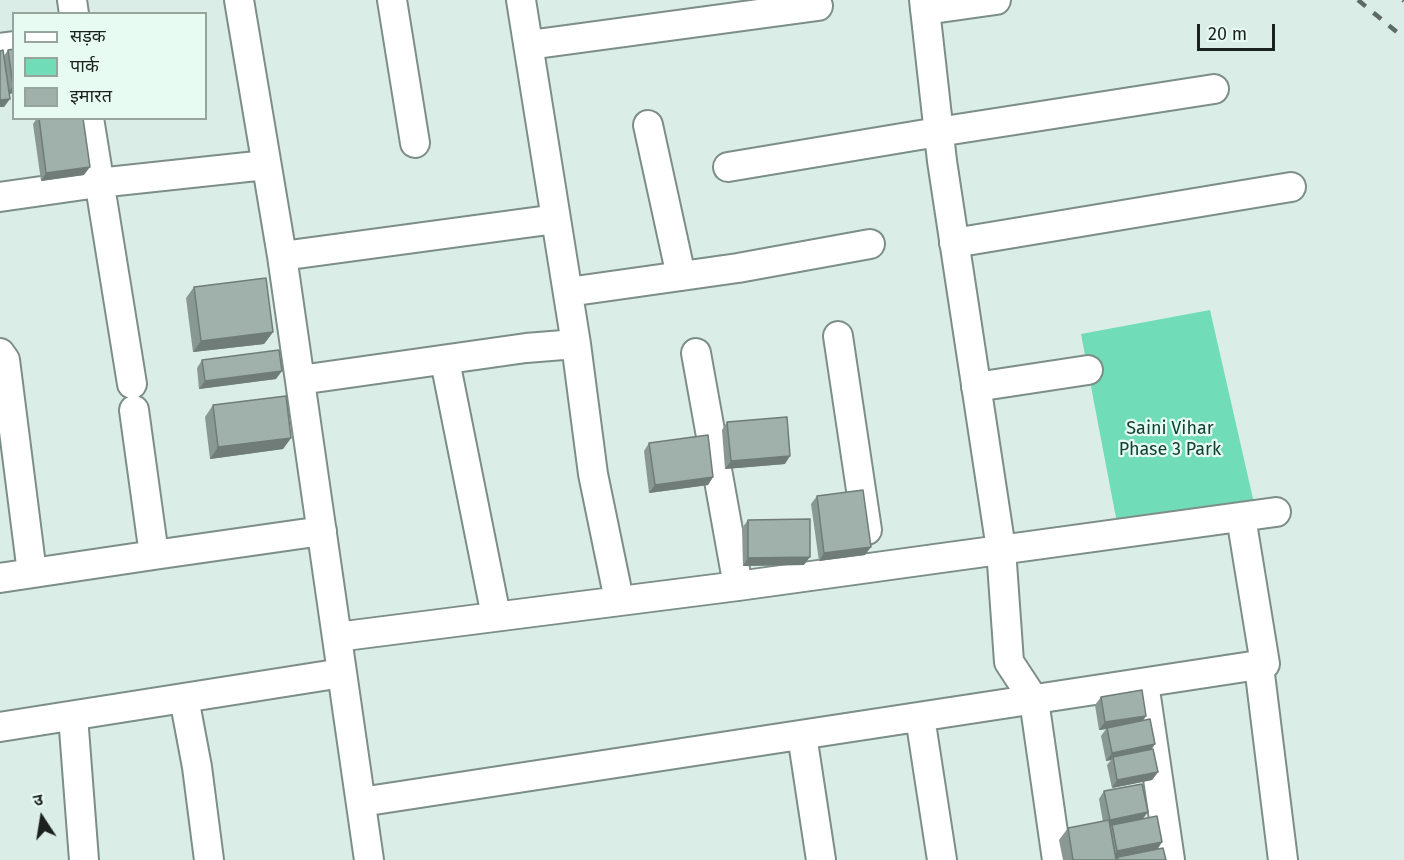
<!DOCTYPE html>
<html>
<head>
<meta charset="utf-8">
<style>
  body { margin:0 }
  #map { position:relative; width:1404px; height:860px; overflow:hidden; background:#daede6; font-family:"Fira Sans","Noto Sans Devanagari",sans-serif }
  canvas { display:block }
  .legend { position:absolute; left:12px; top:12px; width:195px; height:108px; box-sizing:border-box; background:#e8fbf3; border:2px solid #96a49e; margin:0; padding:8px 10px; list-style:none; font-size:18px; color:#1a211e }
  .legend li { display:flex; align-items:center; gap:12px; height:30px }
  .legend b { width:30px; border:2px solid #96a49e }
  .north { position:absolute; left:12px; top:788px; width:60px; height:60px; -webkit-text-stroke:4px #e8fbf3; paint-order:stroke; rotate:348deg; font-size:16px; font-weight:700; line-height:24px; text-align:center; color:#1a211e }
  .north::after { content:''; display:block; margin:auto; width:21px; height:27px; background:#1a211e; clip-path:polygon(50% 0,100% 100%,50% 72%,0 100%) }
  .scale { position:absolute; left:1197px; top:24px; width:78px; height:27px; box-sizing:border-box; border:3px solid #1a211e; border-top:0; padding-left:8px; font-size:18px; line-height:21px; white-space:nowrap; color:#1a211e; -webkit-text-stroke:4px #e8fbf3; paint-order:stroke }
</style>
</head>
<body>
<div id="map">
<canvas width="1404" height="860"></canvas>
<ul class="legend">
<li><b style="height:8px;background:#fff"></b>सड़क</li>
<li><b style="height:16px;background:#71dcb8"></b>पार्क</li>
<li><b style="height:16px;background:#9fb1aa"></b>इमारत</li>
</ul>
<div class="north">उ</div>
<div class="scale">20 m</div>
</div>
<script>
const g = document.querySelector('canvas').getContext('2d');
g.lineJoin = 'round';
function fill(path, color) {
  g.fillStyle = color;
  g.fill(path, 'evenodd');
}
function shape(rows) {
  const path = new Path2D();
  for (const r of rows) {
    path.moveTo(r[0], r[1]);
    for (let i = 2; i < r.length; i += 2) path.lineTo(r[i], r[i + 1]);
  }
  return path;
}
function stroke(path, color, width, dash) {
  g.strokeStyle = color;
  g.lineWidth = width;
  g.lineCap = dash ? 'butt' : 'round';
  g.setLineDash(dash || []);
  g.stroke(path);
}
function label(font, color, halo, rows, align = 'center') {
  g.font = font + ' "Fira Sans",sans-serif';
  g.lineWidth = 4.5;
  g.setLineDash([]);
  g.textBaseline = 'middle';
  g.strokeStyle = halo;
  g.fillStyle = color;
  for (const [text, x, y, turn = 0] of rows) {
    g.save();
    g.translate(x, y);
    g.rotate((+turn || 0) * Math.PI / 180);
    g.textAlign = isNaN(turn) ? turn : align;
    if (halo) g.strokeText(text, 0, 0);
    g.fillText(text, 0, 0);
    g.restore();
  }
}
fill(shape([
  [1210,310,1254,503,1117,523,1081,334]
]), '#71dcb8');
const street = shape([
  [72,0,74,14],
  [239,0,282,256,369,860],
  [392,0,415,143],
  [521,0,576,344,593,474,619,600],
  [924,0,942,161,1001,549,1009,662,1034,700,1057,860],
  [925,10,996,0],
  [529,45,818,6],
  [0,48,14,46],
  [89,118,132,384],
  [648,125,681,276],
  [728,167,938,132,1214,89],
  [0,197,98,183,266,165],
  [954,243,1291,187],
  [282,256,556,219],
  [568,292,738,268,870,244],
  [838,336,867,530],
  [0,353,5,360,32,573],
  [696,353,738,586],
  [445,361,496,616],
  [300,380,526,348,576,344],
  [976,387,1088,370],
  [134,410,154,555,322,531],
  [0,578,154,555],
  [337,637,738,586,1276,512],
  [1259,666,1283,860],
  [1144,683,1170,860],
  [184,698,197,767,209,860],
  [73,716,84,860],
  [920,717,942,860],
  [0,727,342,673],
  [802,735,821,860],
  [361,802,1265,664,1241,517]
]);
stroke(street, '#7c8e87', 32);
stroke(street, '#fff', 28);
stroke(shape([
  [1358,0,1404,38],
  [1403,0,1404,1]
]), '#5f6a66', 4.5, [10, 10]);
fill(shape([
  [14,49,14,93,9,94,4,107,0,107,0,51,4,56,8,50],
  [37,118,83,118,84,175,41,181,33,124],
  [194,287,273,332,264,344,193,352,186,298],
  [202,360,276,379,199,389,197,368],
  [213,405,291,438,283,449,210,459,205,417],
  [727,422,785,464,725,469,722,430],
  [649,443,713,477,708,485,649,493,644,451],
  [817,496,865,555,819,561,811,504],
  [748,520,804,565,743,566,742,528],
  [1101,697,1143,721,1155,744,1151,750,1158,772,1152,780,1112,788,1107,765,1111,760,1106,761,1101,736,1106,729,1099,730,1095,705],
  [1104,791,1143,819,1162,842,1158,849,1166,860,1063,860,1059,840,1068,828,1103,822,1099,799]
]), '#899892');
fill(shape([
  [13,86,14,86,14,93,7,94],
  [10,99,4,107,0,107,0,100],
  [90,167,84,175,41,181,46,173],
  [273,332,264,344,193,352,201,341],
  [282,371,276,379,199,389,205,381],
  [291,438,283,449,210,459,218,447],
  [790,456,785,464,725,469,731,461],
  [713,477,708,485,649,493,655,485],
  [871,547,865,555,819,561,824,553],
  [810,557,804,565,743,566,748,558],
  [1146,716,1141,724,1107,728,1106,729,1099,730,1105,722],
  [1155,744,1149,752,1113,757,1111,760,1106,761,1112,753],
  [1158,772,1152,780,1112,788,1117,780],
  [1148,812,1142,820,1112,825,1111,827,1104,828,1110,820],
  [1162,842,1156,850,1118,857,1117,858,1111,859,1117,851]
]), '#6f7c77');
const building = shape([
  [14,49,14,86,13,86,8,50,14,49],
  [3,50,10,99,0,100,0,51,3,50],
  [39,118,83,118,90,167,46,173,39,118],
  [266,278,273,332,201,341,194,287,266,278],
  [279,350,282,371,205,381,202,360,279,350],
  [286,396,291,438,218,447,213,405,286,396],
  [787,417,790,456,731,461,727,422,787,417],
  [708,435,713,477,655,485,649,443,708,435],
  [863,490,871,547,824,553,817,496,863,490],
  [810,519,810,557,748,558,748,520,810,519],
  [1142,690,1146,716,1105,722,1101,697,1142,690],
  [1150,719,1155,744,1112,753,1107,728,1150,719],
  [1153,749,1158,772,1117,780,1113,757,1153,749],
  [1142,784,1148,812,1110,820,1104,791,1142,784],
  [1157,816,1162,842,1117,851,1112,825,1157,816],
  [1109,820,1116,860,1073,860,1068,828,1109,820],
  [1163,848,1166,860,1118,860,1118,857,1163,848]
]);
fill(building, '#9fb1aa');
stroke(building, '#6f7c77', 1.5);
label('18px', '#0e4233', '#e8fbf3', [
  ["Saini Vihar",1170,429],
  ["Phase 3 Park",1170,450]
]);
</script>
</body>
</html>
